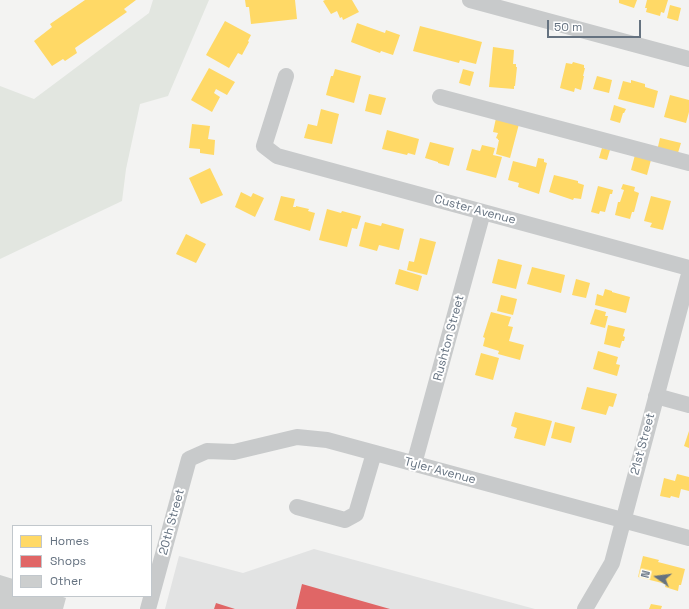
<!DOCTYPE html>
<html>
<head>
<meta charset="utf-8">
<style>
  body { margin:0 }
  #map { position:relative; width:689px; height:609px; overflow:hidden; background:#f3f3f2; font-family:"Space Grotesk",sans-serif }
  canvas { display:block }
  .legend { position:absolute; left:12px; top:525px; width:140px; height:72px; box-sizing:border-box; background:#fff; border:1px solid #c1c7cc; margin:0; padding:5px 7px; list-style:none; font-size:12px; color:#657280 }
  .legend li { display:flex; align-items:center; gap:8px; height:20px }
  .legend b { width:20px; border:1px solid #c1c7cc }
  .north { position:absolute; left:637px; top:557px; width:40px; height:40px; -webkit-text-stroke:3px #fff; paint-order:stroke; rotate:284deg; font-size:11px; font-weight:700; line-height:16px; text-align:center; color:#657280 }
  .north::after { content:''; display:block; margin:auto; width:14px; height:18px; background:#657280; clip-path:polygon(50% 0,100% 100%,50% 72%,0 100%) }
  .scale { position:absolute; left:547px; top:20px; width:94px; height:18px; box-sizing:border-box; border:2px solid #657280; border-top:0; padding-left:5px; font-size:12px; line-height:14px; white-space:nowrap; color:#657280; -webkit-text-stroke:3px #fff; paint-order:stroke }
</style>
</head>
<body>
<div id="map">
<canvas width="689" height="609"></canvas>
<ul class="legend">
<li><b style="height:11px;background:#ffd966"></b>Homes</li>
<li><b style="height:11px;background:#e06666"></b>Shops</li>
<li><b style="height:11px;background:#cccece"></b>Other</li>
</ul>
<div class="north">N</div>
<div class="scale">50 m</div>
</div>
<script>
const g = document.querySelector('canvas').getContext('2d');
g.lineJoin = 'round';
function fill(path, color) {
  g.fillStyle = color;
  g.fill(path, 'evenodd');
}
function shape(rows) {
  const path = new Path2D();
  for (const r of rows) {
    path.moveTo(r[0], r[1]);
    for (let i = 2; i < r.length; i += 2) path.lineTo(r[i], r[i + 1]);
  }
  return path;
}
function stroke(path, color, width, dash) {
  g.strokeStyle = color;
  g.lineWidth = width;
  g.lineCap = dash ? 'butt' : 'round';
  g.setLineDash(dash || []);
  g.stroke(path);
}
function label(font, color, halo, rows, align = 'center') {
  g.font = font + ' "Space Grotesk",sans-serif';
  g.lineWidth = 4;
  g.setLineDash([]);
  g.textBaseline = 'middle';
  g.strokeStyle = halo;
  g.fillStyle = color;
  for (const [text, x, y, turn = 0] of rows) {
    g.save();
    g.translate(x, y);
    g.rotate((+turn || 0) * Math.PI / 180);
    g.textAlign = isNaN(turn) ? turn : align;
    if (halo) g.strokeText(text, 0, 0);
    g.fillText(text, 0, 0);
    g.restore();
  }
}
fill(shape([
  [314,549,535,609,165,609,179,556,243,573]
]), '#e2e3e3');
fill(shape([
  [153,0,209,0,168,96,140,104,126,169,122,201,0,259,0,86,34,99,149,13]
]), '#e2e6e0');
fill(shape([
  [85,0,136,0,124,9,127,12,75,48,77,53,65,61,63,59,52,66,34,41,52,27,50,24],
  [245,0,295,0,297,19,251,24,249,7,246,7],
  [325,0,352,0,359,12,343,20,342,17,340,18,337,11,331,14,323,1],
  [619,0,637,0,634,8,619,3],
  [647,0,668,0,664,13,661,12,660,16,646,12,647,8,645,8],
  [670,5,681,8,678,21,667,18],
  [225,21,251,35,248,41,249,42,242,55,238,53,229,68,206,55],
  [357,23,385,33,386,30,400,35,393,55,381,51,380,53,351,42],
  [420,26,482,42,476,64,460,60,459,63,413,51],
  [493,47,514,50,513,64,516,64,516,67,517,67,515,86,514,86,514,89,489,87],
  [573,62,584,65,584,68,585,68,583,76,584,76,581,90,575,88,574,92,560,88,566,63,572,64],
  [209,68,235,82,227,95,216,89,214,93,220,97,212,112,191,100],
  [335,69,361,76,354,103,326,95,331,76,333,76],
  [463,69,474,72,470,86,459,83],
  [597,76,612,80,609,93,593,89],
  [631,80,645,84,645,87,658,91,654,108,618,99,623,81,631,83],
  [369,94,386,98,381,115,365,111],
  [670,95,689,100,689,112,686,123,664,117],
  [614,105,626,109,624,113,623,113,620,123,610,120],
  [321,109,339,114,332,144,304,138,308,124,317,126],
  [496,118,519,124,510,158,496,154,499,140,498,140,498,139,496,138,498,133,493,132],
  [192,124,210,126,208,139,215,140,214,155,200,153,200,149,189,148],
  [387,130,419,139,415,155,408,153,407,155,382,149],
  [660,138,681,143,677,156,657,151],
  [430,142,454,148,449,166,438,163,438,162,425,158],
  [482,145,495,148,493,155,502,157,496,178,466,170,472,149,480,151],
  [602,148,610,150,607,160,599,158],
  [635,155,651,160,647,175,631,170],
  [538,158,544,159,544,162,547,163,539,194,518,187,519,183,508,180,513,161,536,167],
  [210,168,223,195,201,204,189,178],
  [554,175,578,181,578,183,584,185,581,199,574,198,573,200,549,192],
  [623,184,635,187,634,191,639,193,634,212,632,212,630,219,615,215,618,202,620,202,624,190,621,189],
  [598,186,613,190,612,194,610,194,605,212,600,211,599,214,591,212],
  [241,192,251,197,253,193,264,198,255,217,235,207],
  [281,196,295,199,293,207,296,207,296,206,309,209,308,211,315,213,310,231,274,220],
  [651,196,671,201,663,230,650,227,652,223,644,221],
  [327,209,341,213,342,211,361,216,357,229,352,228,347,247,319,240],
  [365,222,381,226,382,223,404,229,399,250,379,245,377,251,359,246],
  [186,234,206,244,196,263,176,254],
  [420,238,436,242,427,275,407,270,409,261,414,262],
  [498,259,522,265,516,289,492,283],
  [532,267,565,275,561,293,527,284],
  [399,269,422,276,418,291,395,284],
  [576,279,590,283,586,298,572,295],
  [605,289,612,291,612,292,630,297,626,313,595,305,597,294,603,296],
  [501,295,517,299,513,315,497,311],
  [595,309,606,312,605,316,608,316,605,328,590,324],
  [491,312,511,317,508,326,513,327,509,341,524,345,520,360,498,354,499,351,483,346,485,338,483,337],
  [608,325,625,329,623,336,625,337,624,341,622,341,620,348,604,344],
  [598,351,618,357,616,364,620,365,617,376,593,369],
  [481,353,499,358,493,380,475,375],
  [587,387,617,394,613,407,609,406,606,415,581,409],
  [515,412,552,421,545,446,514,438,517,428,511,426],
  [555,422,575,427,571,443,551,438],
  [689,431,689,448,684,446],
  [677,474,689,477,689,491,681,489,679,498,671,496,670,498,660,496,664,478,675,481],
  [643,556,659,560,658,562,685,569,681,585,679,585,678,591,665,587,666,584,638,577],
  [651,604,662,606,661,609,649,609]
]), '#ffd966');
fill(shape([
  [302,584,390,609,296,609],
  [216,603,235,609,214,609]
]), '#e06666');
fill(shape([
  [0,575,13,579,13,596,60,596,66,598,63,609,0,609]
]), '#cccece');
stroke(shape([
  [470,0,689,59],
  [286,76,264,146,277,156,689,268],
  [440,97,689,163],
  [656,396,689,405],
  [414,464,483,212],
  [297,507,345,520,356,514,374,453],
  [148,609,189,459,207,451,234,452,297,437,327,440,689,538],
  [585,609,612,563,689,274]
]), '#c8cacb', 16);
label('12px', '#657280', '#fff', [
  ["Custer Avenue",475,210,15],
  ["Rushton Street",449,338,-75],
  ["21st Street",643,444,-75],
  ["Tyler Avenue",440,471,15],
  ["20th Street",172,522,-75]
]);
</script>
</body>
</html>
